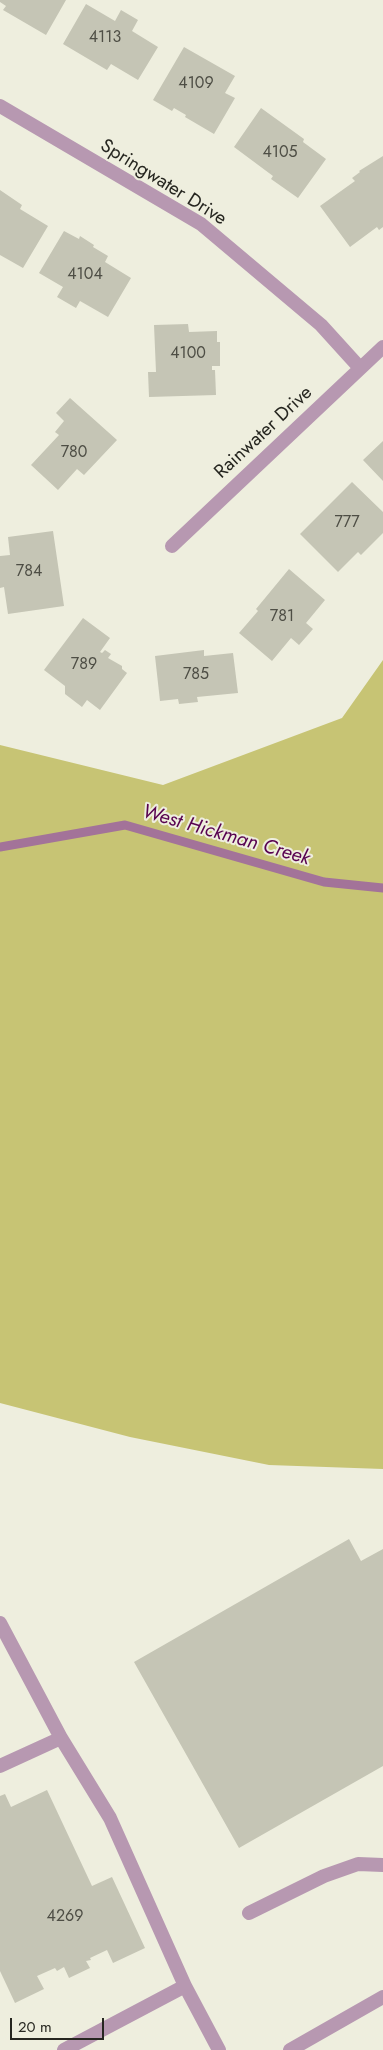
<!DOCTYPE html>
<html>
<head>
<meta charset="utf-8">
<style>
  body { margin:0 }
  #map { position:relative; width:383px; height:2050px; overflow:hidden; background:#eeeede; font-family:Jost,sans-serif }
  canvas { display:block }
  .scale { position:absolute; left:10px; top:2018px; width:94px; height:22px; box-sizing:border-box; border:2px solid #262620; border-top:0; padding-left:6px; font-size:15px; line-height:18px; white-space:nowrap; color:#262620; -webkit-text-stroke:4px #eeeede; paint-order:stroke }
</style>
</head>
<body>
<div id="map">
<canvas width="383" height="2050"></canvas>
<div class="scale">20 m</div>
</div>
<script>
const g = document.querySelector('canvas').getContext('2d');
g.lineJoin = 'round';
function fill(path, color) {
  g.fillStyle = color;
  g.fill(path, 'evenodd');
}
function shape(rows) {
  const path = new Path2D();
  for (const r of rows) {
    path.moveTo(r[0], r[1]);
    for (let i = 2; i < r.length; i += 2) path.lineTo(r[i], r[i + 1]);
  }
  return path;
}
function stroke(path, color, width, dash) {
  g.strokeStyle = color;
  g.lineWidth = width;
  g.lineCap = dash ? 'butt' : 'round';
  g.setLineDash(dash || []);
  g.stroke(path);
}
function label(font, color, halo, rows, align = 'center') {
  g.font = font + ' Jost,sans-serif';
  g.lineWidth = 4;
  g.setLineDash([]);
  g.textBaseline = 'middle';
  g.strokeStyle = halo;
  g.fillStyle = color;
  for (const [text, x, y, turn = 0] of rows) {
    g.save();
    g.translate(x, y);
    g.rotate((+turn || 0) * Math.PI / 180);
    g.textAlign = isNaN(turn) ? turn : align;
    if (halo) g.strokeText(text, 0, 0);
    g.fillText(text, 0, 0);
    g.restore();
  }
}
fill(shape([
  [383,660,383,1469,269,1465,130,1437,0,1403,0,745,163,785,342,718]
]), '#c7c474');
stroke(shape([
  [0,847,125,825,324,882,383,888]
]), '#a37399', 9);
fill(shape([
  [0,0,66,0,46,35,3,10,6,6,0,2],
  [86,4,115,21,121,10,138,20,132,31,158,47,138,80,111,64,107,70,63,44],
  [184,47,235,76,225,93,235,98,214,134,185,117,186,115,174,108,172,111,153,100],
  [261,108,304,139,303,142,326,159,298,198,271,179,273,176,234,147],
  [383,156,383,227,379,230,377,227,350,247,320,206,355,181,352,178,360,172,359,171],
  [0,190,22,205,20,209,48,226,23,268,0,255],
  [64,231,79,239,80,236,94,245,93,247,108,256,105,262,131,278,108,317,80,301,76,308,57,297,63,287,39,273],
  [188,324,189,332,217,331,217,342,220,342,220,366,212,366,212,370,215,370,216,395,149,397,148,372,156,372,154,325],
  [70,398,117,440,84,475,77,469,58,490,31,465,59,435,55,432,64,421,56,413],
  [383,441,383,481,363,460],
  [352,482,383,512,383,533,361,555,358,552,338,572,300,534],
  [53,531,64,606,8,614,4,587,0,588,0,556,10,555,8,537],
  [289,569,325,600,306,623,313,629,299,645,291,638,272,661,239,633,258,611,256,609],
  [83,618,110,638,100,652,102,653,105,650,111,654,108,658,122,666,122,669,127,673,100,710,87,700,82,707,65,694,65,686,44,670],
  [204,650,204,656,233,653,238,693,197,697,198,702,179,704,178,699,160,701,155,656],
  [349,1539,361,1561,383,1549,383,1766,239,1848,134,1662],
  [47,1790,92,1886,112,1877,145,1948,113,1963,107,1950,90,1958,91,1960,86,1961,90,1968,69,1978,64,1967,57,1971,55,1968,37,1976,44,1989,15,2003,0,1971,0,1796,5,1794,11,1807]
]), '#c5c5b5');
stroke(shape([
  [0,1623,61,1738,110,1818,185,1986,219,2050],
  [0,1766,61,1738],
  [249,1913,324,1876,358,1864,383,1865],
  [64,2050,185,1986]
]), '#b798b1', 14);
stroke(shape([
  [0,106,201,224,321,325,360,368],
  [172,546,383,347]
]), '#b798b1', 14);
stroke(shape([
  [290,2050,383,1997]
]), '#b798b1', 14);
label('16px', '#4e4e45', null, [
  ["4113",105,38],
  ["4109",196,84],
  ["4105",280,153],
  ["4104",85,275],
  ["4100",188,354],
  ["780",74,453],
  ["777",347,523],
  ["784",29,572],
  ["781",282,617],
  ["789",84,665],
  ["785",196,675],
  ["4269",65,1917]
]);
label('19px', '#262620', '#eeeede', [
  ["Springwater Drive",163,183,32],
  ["Rainwater Drive",264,433,-43]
]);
label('italic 20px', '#580350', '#eeeede', [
  ["West Hickman Creek",226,836,16]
]);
</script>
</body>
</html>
